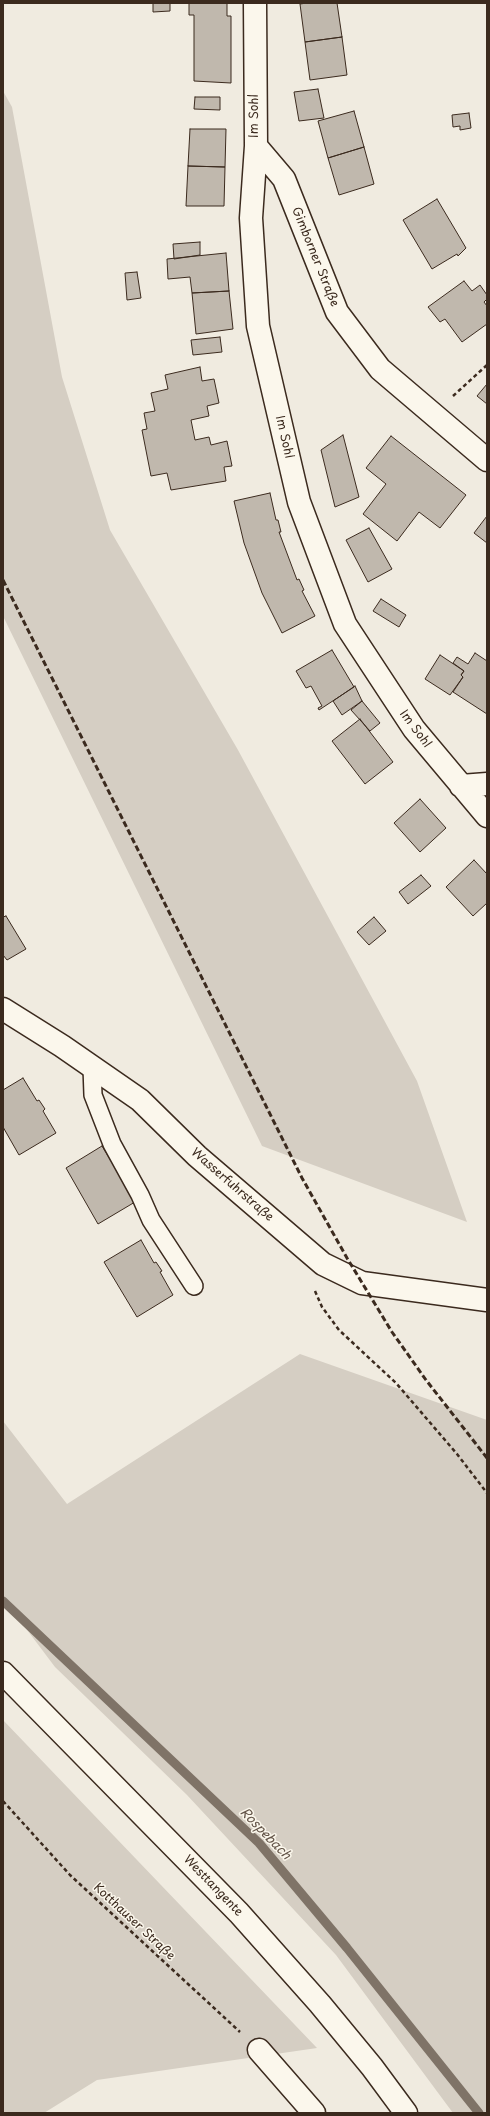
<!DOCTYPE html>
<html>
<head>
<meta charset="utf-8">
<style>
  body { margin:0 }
  #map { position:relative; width:490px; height:2116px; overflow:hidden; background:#f0ebe0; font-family:"Playpen Sans",sans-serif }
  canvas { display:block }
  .frame { position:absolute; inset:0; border:4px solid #3b2a1e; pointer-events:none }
</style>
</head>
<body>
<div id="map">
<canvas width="490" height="2116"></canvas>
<div class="frame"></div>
</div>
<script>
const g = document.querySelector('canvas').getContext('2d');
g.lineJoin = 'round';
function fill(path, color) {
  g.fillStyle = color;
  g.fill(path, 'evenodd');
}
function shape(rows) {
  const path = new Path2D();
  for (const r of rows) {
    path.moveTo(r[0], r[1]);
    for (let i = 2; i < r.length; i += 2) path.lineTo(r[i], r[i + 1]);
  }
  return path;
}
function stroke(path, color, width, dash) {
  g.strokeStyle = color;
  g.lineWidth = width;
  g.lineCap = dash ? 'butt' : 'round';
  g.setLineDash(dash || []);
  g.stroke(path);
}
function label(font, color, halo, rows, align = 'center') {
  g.font = font + ' "Playpen Sans",sans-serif';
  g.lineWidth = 3;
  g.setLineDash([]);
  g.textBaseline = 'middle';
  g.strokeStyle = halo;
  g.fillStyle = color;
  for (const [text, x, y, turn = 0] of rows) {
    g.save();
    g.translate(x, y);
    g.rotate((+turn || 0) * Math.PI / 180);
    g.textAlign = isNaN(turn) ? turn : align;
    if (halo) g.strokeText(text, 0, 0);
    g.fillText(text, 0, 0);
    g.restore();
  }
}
fill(shape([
  [3,91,12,107,62,377,110,530,238,750,417,1081,467,1222,262,1146,3,616],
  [300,1354,487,1420,487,2113,453,2113,336,1955,187,1795,55,1667,3,1598,3,1421,67,1504],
  [3,1720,317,2048,97,2080,44,2113,3,2113]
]), '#d5cec3');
stroke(shape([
  [3,1601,259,1843,347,1948,479,2113]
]), '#7f7367', 9);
const building = shape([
  [153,3,170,3,170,11,153,12,153,3],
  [189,3,227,3,227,16,231,16,231,83,194,81,194,15,189,15,189,3],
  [307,3,337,3,342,37,305,42,300,4,307,3],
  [342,37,347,75,310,80,305,42,342,37],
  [318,89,324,118,299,121,294,92,318,89],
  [195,97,220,97,220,110,194,109,195,97],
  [354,111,364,147,328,158,318,121,354,111],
  [469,113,471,128,460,130,460,126,453,127,452,115,469,113],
  [190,129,226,129,225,167,188,166,190,129],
  [364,147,374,184,339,195,328,158,364,147],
  [188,166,225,167,224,206,186,206,188,166],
  [437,199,466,248,458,256,457,254,432,269,403,220,437,199],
  [200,242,200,255,174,259,173,244,200,242],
  [226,253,229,291,192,293,190,277,168,279,167,259,226,253],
  [137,272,141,298,127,300,125,273,137,272],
  [464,281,472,291,480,285,487,295,487,299,484,302,487,306,487,324,462,342,445,319,440,322,428,307,464,281],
  [229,291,233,329,196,334,192,293,229,291],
  [220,337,222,352,193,355,191,340,220,337],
  [200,367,202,381,214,379,219,403,207,406,209,416,191,420,195,440,209,437,211,445,227,441,232,466,224,467,226,481,171,490,167,473,151,476,142,430,147,429,144,413,155,411,151,393,168,389,165,375,200,367],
  [487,384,487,404,477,396,487,384],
  [343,435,359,497,335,507,321,450,343,435],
  [391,436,466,495,440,528,419,512,397,541,363,514,386,484,366,468,391,436],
  [270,493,276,520,278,520,281,532,279,532,297,580,299,579,304,590,302,591,315,616,282,633,262,593,244,543,234,501,270,493],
  [487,516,487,543,474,533,487,516],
  [369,528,392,569,368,582,346,540,369,528],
  [381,599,406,615,399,627,373,611,381,599],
  [332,650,354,687,319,710,318,708,322,706,311,686,306,688,296,671,332,650],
  [475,653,487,661,487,714,453,692,463,677,461,675,464,671,453,663,457,657,468,664,475,653],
  [440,655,464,671,461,675,463,677,450,695,425,679,440,655],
  [355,686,362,701,342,715,333,701,355,686],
  [362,701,380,723,370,731,351,710,362,701],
  [360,719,393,762,365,784,332,741,360,719],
  [420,799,446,828,420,852,394,823,420,799],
  [474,860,487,874,487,903,473,916,446,887,474,860],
  [421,875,431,886,408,904,399,892,421,875],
  [6,916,26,949,7,960,3,955,3,917,6,916],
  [374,917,386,931,369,945,357,932,374,917],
  [23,1078,37,1101,39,1100,45,1109,43,1111,56,1133,19,1155,3,1127,3,1090,23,1078],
  [102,1146,116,1169,118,1168,135,1202,98,1224,66,1168,102,1146],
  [141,1240,154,1263,156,1262,162,1271,160,1272,173,1295,137,1317,104,1262,141,1240]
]);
fill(building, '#c0b8ad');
stroke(building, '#3b2a1e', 1);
const service = shape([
  [92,1067,93,1095,112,1144,140,1195,151,1220,194,1286]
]);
const minor = shape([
  [255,3,256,146,251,218,258,326,299,502,345,624,414,729,487,816],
  [256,146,284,179,337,312,380,369,487,460],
  [461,786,487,784],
  [3,1009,62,1046,140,1100,197,1156,323,1264,362,1283,487,1300],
  [259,2050,314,2113]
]);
const primary = shape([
  [3,1673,239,1913,320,2004,372,2067,406,2113]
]);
stroke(service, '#3b2a1e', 20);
stroke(minor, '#3b2a1e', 25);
stroke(primary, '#3b2a1e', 25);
stroke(shape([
  [453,396,487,365],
  [315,1291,322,1307,339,1330,396,1383,457,1454,487,1493],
  [3,1801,70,1875,240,2032]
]), '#3b2a1e', 2.5, [4, 3]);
stroke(service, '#fbf7ec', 17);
stroke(minor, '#fbf7ec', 22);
stroke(primary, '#fbf7ec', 22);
stroke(shape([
  [3,580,302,1178,347,1258,392,1332,426,1380,487,1458]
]), '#3b2a1e', 3, [6, 3]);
label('12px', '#3b2a1e', '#fbf7ec', [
  ["Im Sohl",255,116,-90],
  ["Gimborner Straße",315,257,68],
  ["Im Sohl",284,437,77],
  ["Im Sohl",415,729,53],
  ["Wasserfuhrstraße",232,1185,41],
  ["Westtangente",213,1886,46],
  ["Kotthauser Straße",134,1922,43]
]);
label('italic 13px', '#635448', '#fbf7ec', [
  ["Rospebach",265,1834,46]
]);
</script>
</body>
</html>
